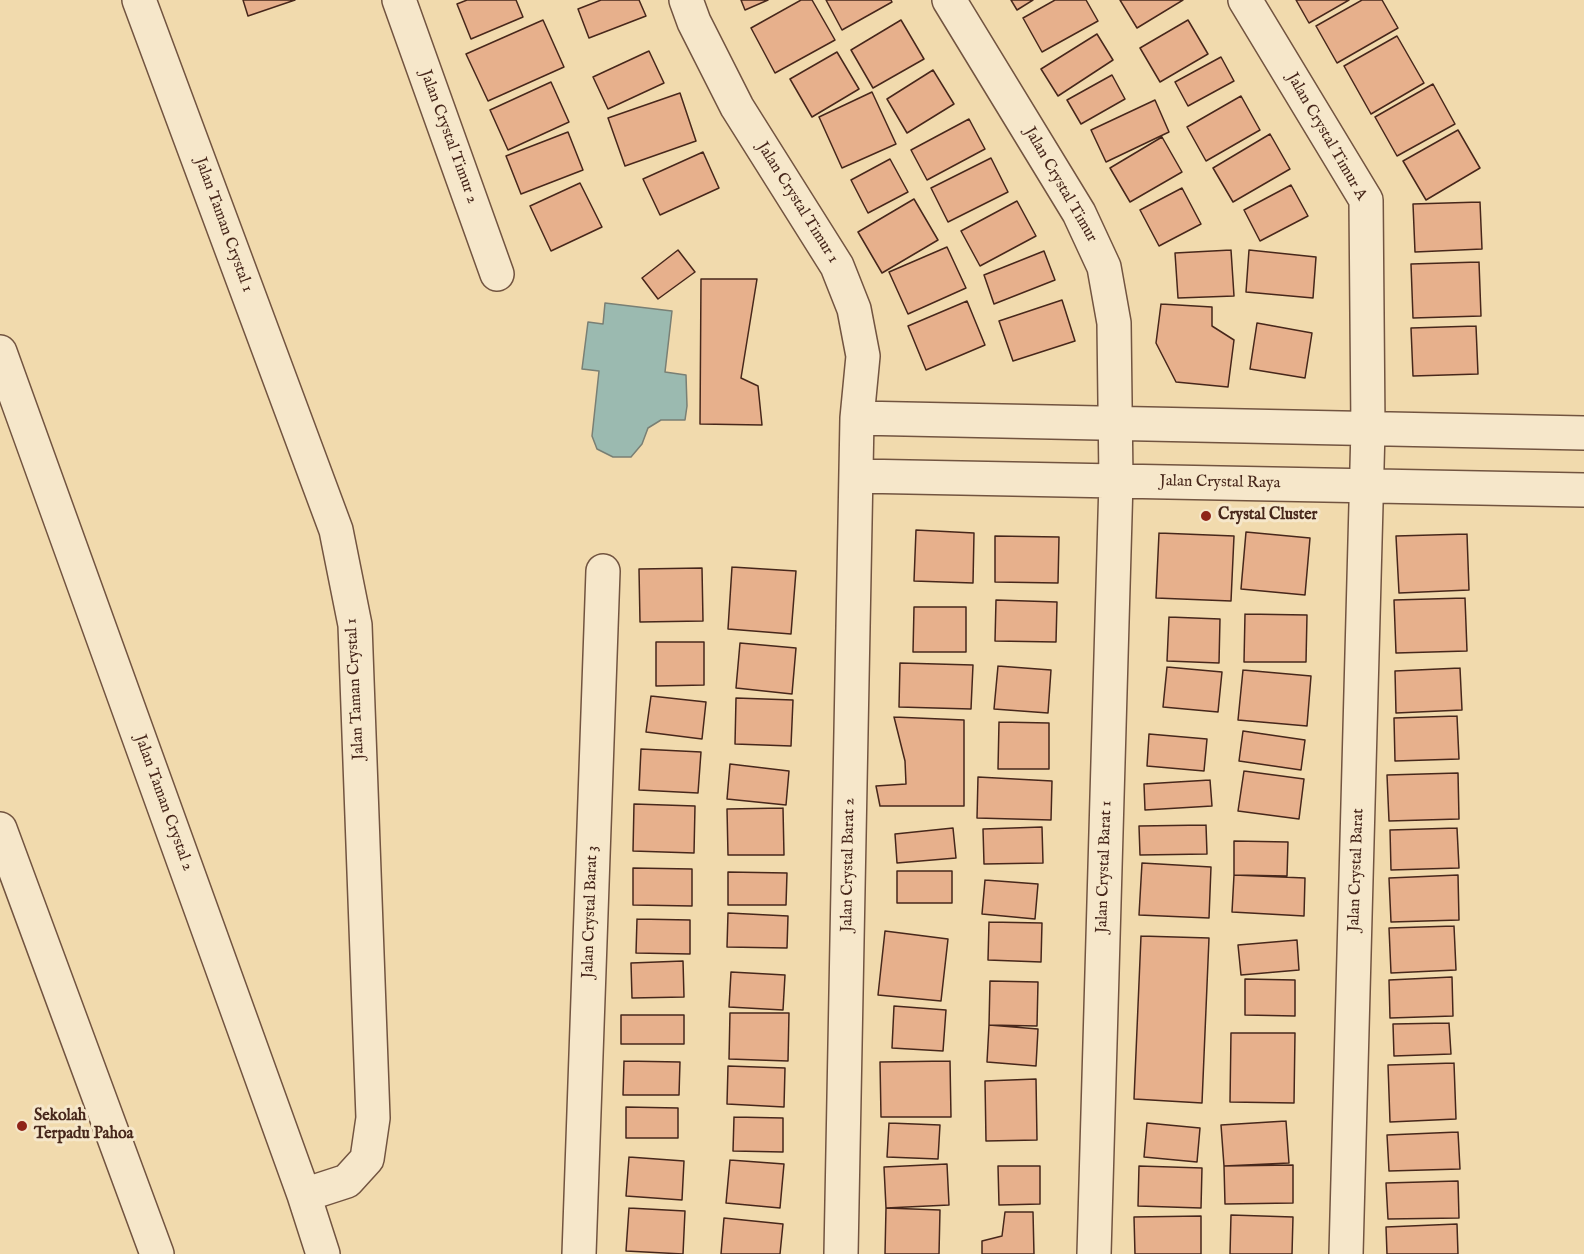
<!DOCTYPE html>
<html>
<head>
<meta charset="utf-8">
<style>
  body { margin:0 }
  canvas { display:block; background:#f1daad }
</style>
</head>
<body>
<canvas width="1584" height="1254"></canvas>
<script>
const g = document.querySelector('canvas').getContext('2d');
g.lineJoin = 'round';
function fill(path, color) {
  g.fillStyle = color;
  g.fill(path, 'evenodd');
}
function shape(rows) {
  const path = new Path2D();
  for (const r of rows) {
    path.moveTo(r[0], r[1]);
    for (let i = 2; i < r.length; i += 2) path.lineTo(r[i], r[i + 1]);
  }
  return path;
}
function stroke(path, color, width, dash) {
  g.strokeStyle = color;
  g.lineWidth = width;
  g.lineCap = dash ? 'butt' : 'round';
  g.setLineDash(dash || []);
  g.stroke(path);
}
function label(font, color, halo, rows, align = 'center') {
  g.font = font + ' "IM FELL English",serif';
  g.lineWidth = 6;
  g.setLineDash([]);
  g.textBaseline = 'middle';
  g.strokeStyle = halo;
  g.fillStyle = color;
  for (const [text, x, y, turn = 0] of rows) {
    g.save();
    g.translate(x, y);
    g.rotate((+turn || 0) * Math.PI / 180);
    g.textAlign = isNaN(turn) ? turn : align;
    if (halo) g.strokeText(text, 0, 0);
    g.fillText(text, 0, 0);
    g.restore();
  }
}
const water = shape([
  [605,303,672,311,665,372,686,375,687,406,685,420,661,420,648,428,642,444,631,457,613,457,597,449,592,436,599,371,582,369,588,322,603,324,605,303]
]);
fill(water, '#9bbab0');
stroke(water, '#797f74', 1.5);
const building = shape([
  [243,0,295,0,248,16,243,0],
  [467,0,516,0,523,17,471,39,457,4,467,0],
  [601,0,639,0,646,16,589,38,578,9,601,0],
  [741,0,768,0,745,10,741,0],
  [801,0,812,0,835,40,775,73,751,28,801,0],
  [826,0,891,0,892,2,842,30,826,0],
  [1011,0,1033,0,1017,10,1011,0],
  [1055,0,1086,0,1098,21,1042,52,1023,18,1055,0],
  [1120,0,1183,0,1137,28,1120,0],
  [1296,0,1349,0,1309,23,1296,0],
  [1362,0,1382,0,1398,28,1337,63,1316,26,1362,0],
  [543,20,564,67,488,101,466,54,543,20],
  [901,20,924,59,873,88,851,50,901,20],
  [1188,20,1208,54,1160,82,1140,48,1188,20],
  [1097,34,1113,60,1058,96,1041,69,1097,34],
  [1397,36,1424,83,1371,114,1344,66,1397,36],
  [649,51,664,83,608,109,593,77,649,51],
  [837,52,859,89,812,117,790,79,837,52],
  [1221,57,1234,81,1188,106,1175,82,1221,57],
  [933,70,954,104,907,133,887,99,933,70],
  [1112,75,1125,99,1081,124,1067,100,1112,75],
  [551,82,569,122,508,150,490,110,551,82],
  [1433,84,1455,124,1397,156,1375,117,1433,84],
  [872,92,896,144,842,168,819,117,872,92],
  [680,93,696,141,625,166,608,118,680,93],
  [1241,96,1260,130,1206,161,1187,127,1241,96],
  [1155,100,1169,132,1106,162,1091,130,1155,100],
  [969,119,985,149,927,180,911,150,969,119],
  [1458,130,1480,168,1426,200,1403,161,1458,130],
  [568,132,583,170,521,194,506,156,568,132],
  [1270,134,1290,169,1233,202,1213,168,1270,134],
  [1162,137,1182,172,1130,202,1110,168,1162,137],
  [703,152,719,188,660,215,643,179,703,152],
  [991,158,1008,192,948,222,931,188,991,158],
  [890,159,908,192,868,213,851,180,890,159],
  [580,183,602,227,551,251,530,206,580,183],
  [1291,185,1308,216,1260,241,1244,210,1291,185],
  [1182,188,1201,224,1159,246,1140,210,1182,188],
  [914,199,938,240,882,273,858,232,914,199],
  [1017,201,1036,236,980,266,961,231,1017,201],
  [1480,202,1482,249,1415,252,1413,204,1480,202],
  [947,247,966,288,908,314,889,272,947,247],
  [678,250,695,272,658,299,642,278,678,250],
  [1231,250,1234,296,1178,298,1175,253,1231,250],
  [1249,250,1316,257,1313,298,1246,292,1249,250],
  [1044,251,1055,280,994,304,984,275,1044,251],
  [1479,262,1481,316,1413,318,1411,264,1479,262],
  [701,279,757,279,741,378,758,386,762,425,700,424,701,279],
  [1062,300,1075,341,1013,361,999,321,1062,300],
  [967,301,985,345,926,370,908,326,967,301],
  [1161,304,1212,307,1212,326,1234,340,1228,387,1176,382,1156,343,1161,304],
  [1257,323,1312,333,1305,378,1250,369,1257,323],
  [1476,326,1478,374,1413,376,1411,328,1476,326],
  [916,530,974,533,973,583,914,581,916,530],
  [1246,532,1310,538,1305,595,1241,589,1246,532],
  [1159,533,1234,536,1231,601,1156,598,1159,533],
  [1467,534,1469,590,1399,593,1396,536,1467,534],
  [995,536,1059,537,1058,583,995,582,995,536],
  [732,567,796,571,791,634,728,629,732,567],
  [702,568,703,621,640,622,639,569,702,568],
  [1465,598,1467,651,1396,653,1394,600,1465,598],
  [996,600,1057,602,1056,642,995,641,996,600],
  [914,607,966,607,966,652,913,652,914,607],
  [1245,614,1307,615,1306,662,1244,662,1245,614],
  [1169,617,1220,619,1219,663,1167,661,1169,617],
  [656,642,704,642,704,685,656,686,656,642],
  [740,643,796,648,792,694,736,688,740,643],
  [900,663,973,665,971,709,899,707,900,663],
  [998,666,1051,670,1048,713,994,709,998,666],
  [1167,667,1222,672,1218,712,1163,707,1167,667],
  [1460,668,1462,710,1396,713,1395,671,1460,668],
  [1243,670,1311,676,1307,726,1238,720,1243,670],
  [651,696,706,702,702,739,646,732,651,696],
  [736,698,793,700,791,746,735,744,736,698],
  [1457,716,1459,759,1395,761,1394,718,1457,716],
  [894,717,964,720,964,806,880,806,876,786,906,784,905,761,894,717],
  [999,722,1049,723,1049,769,998,769,999,722],
  [1243,731,1305,740,1301,770,1239,761,1243,731],
  [1149,734,1207,739,1204,771,1147,766,1149,734],
  [641,749,701,752,698,793,639,790,641,749],
  [730,764,789,771,786,805,727,799,730,764],
  [1244,771,1304,779,1299,819,1238,811,1244,771],
  [1458,773,1459,819,1389,821,1387,775,1458,773],
  [978,777,1052,781,1051,820,977,818,978,777],
  [1210,780,1212,806,1145,810,1144,784,1210,780],
  [634,804,695,806,694,853,633,851,634,804],
  [783,808,784,855,728,855,727,809,783,808],
  [1206,825,1207,854,1140,855,1139,826,1206,825],
  [1042,827,1043,863,984,864,983,829,1042,827],
  [953,828,956,858,897,863,895,834,953,828],
  [1457,828,1459,868,1391,870,1390,830,1457,828],
  [1234,841,1288,842,1287,876,1234,875,1234,841],
  [1142,863,1211,867,1209,918,1139,915,1142,863],
  [633,868,692,869,692,906,633,905,633,868],
  [897,871,952,871,952,903,897,903,897,871],
  [728,872,787,873,786,905,728,905,728,872],
  [1234,875,1305,878,1304,916,1232,912,1234,875],
  [1458,875,1459,920,1391,922,1389,878,1458,875],
  [985,880,1038,884,1035,919,982,914,985,880],
  [728,913,788,916,787,948,727,947,728,913],
  [637,919,690,920,690,954,636,953,637,919],
  [989,922,1042,923,1041,962,988,960,989,922],
  [1454,926,1456,970,1391,973,1389,928,1454,926],
  [885,931,948,939,941,1001,878,995,885,931],
  [1141,936,1209,938,1202,1103,1134,1099,1141,936],
  [1297,940,1299,970,1241,975,1238,945,1297,940],
  [683,961,684,997,632,998,631,963,683,961],
  [731,972,785,975,783,1010,729,1007,731,972],
  [1452,977,1453,1016,1390,1018,1389,980,1452,977],
  [1245,979,1295,980,1295,1016,1245,1015,1245,979],
  [990,981,1038,982,1037,1026,989,1025,990,981],
  [894,1006,946,1010,943,1051,892,1048,894,1006],
  [730,1013,789,1013,788,1061,729,1059,730,1013],
  [621,1015,684,1015,684,1044,621,1044,621,1015],
  [1449,1023,1451,1054,1394,1056,1393,1024,1449,1023],
  [989,1025,1038,1029,1036,1066,987,1062,989,1025],
  [1231,1033,1295,1033,1294,1103,1230,1102,1231,1033],
  [624,1061,680,1062,679,1095,623,1095,624,1061],
  [950,1061,951,1117,881,1117,880,1062,950,1061],
  [1454,1063,1456,1119,1390,1122,1388,1065,1454,1063],
  [728,1066,785,1068,784,1107,727,1104,728,1066],
  [1036,1079,1037,1140,986,1141,985,1081,1036,1079],
  [626,1107,678,1108,678,1138,626,1138,626,1107],
  [734,1117,783,1118,783,1152,733,1151,734,1117],
  [1286,1121,1289,1163,1224,1166,1221,1125,1286,1121],
  [889,1123,940,1125,938,1159,887,1157,889,1123],
  [1147,1123,1200,1128,1197,1162,1144,1157,1147,1123],
  [1458,1132,1460,1169,1389,1171,1387,1135,1458,1132],
  [629,1157,684,1161,682,1200,626,1196,629,1157],
  [730,1160,784,1164,780,1208,726,1203,730,1160],
  [947,1164,949,1205,886,1208,884,1167,947,1164],
  [1293,1165,1293,1203,1225,1204,1224,1166,1293,1165],
  [998,1166,1040,1166,1040,1204,999,1205,998,1166],
  [1139,1166,1202,1168,1201,1208,1138,1206,1139,1166],
  [1458,1181,1459,1218,1388,1219,1386,1183,1458,1181],
  [629,1208,685,1211,683,1254,626,1251,629,1208],
  [886,1208,940,1210,939,1254,885,1254,886,1208],
  [1005,1212,1033,1212,1034,1254,982,1254,982,1241,1002,1236,1005,1212],
  [1231,1215,1293,1217,1292,1254,1230,1254,1231,1215],
  [1201,1216,1201,1254,1135,1254,1134,1217,1201,1216],
  [724,1218,783,1224,780,1254,721,1254,724,1218],
  [1457,1224,1458,1254,1387,1254,1386,1227,1457,1224]
]);
fill(building, '#e7b08c');
stroke(building, '#47271b', 1.5);
const minor = shape([
  [139,0,336,530,355,625,373,1118,367,1159,347,1181,304,1195],
  [399,0,497,274],
  [686,0,694,22,737,107,837,266,854,309,863,356,857,418,841,1254],
  [949,0,1079,213,1104,267,1114,323,1116,481,1094,1254],
  [1245,0,1366,200,1368,429,1346,1254],
  [0,352,304,1195,323,1254],
  [857,418,1584,433],
  [857,476,1584,490],
  [0,829,157,1254],
  [579,1254,603,571]
]);
stroke(minor, '#725440', 36);
stroke(minor, '#f6e7ca', 33);
for (const [x, y, r, color] of [
  [1206,516,6,"#8f2418"],
  [22,1126,6,"#8f2418"]
]) {
  const dot = new Path2D();
  dot.arc(x, y, r, 0, 2 * Math.PI);
  g.fillStyle = color;
  g.fill(dot);
  stroke(dot, '#f6e7ca', 2);
}
label('16px', '#47271b', '#f6e7ca', [
  ["Jalan Crystal Timur 2",448,137,70],
  ["Jalan Crystal Timur A",1326,137,60],
  ["Jalan Crystal Timur",1060,185,60],
  ["Jalan Crystal Timur 1",797,203,58],
  ["Jalan Taman Crystal 1",223,225,70],
  ["Jalan Crystal Raya",1220,483,1],
  ["Jalan Taman Crystal 1",356,689,-93],
  ["Jalan Taman Crystal 2",163,803,70],
  ["Jalan Crystal Barat 2",849,865,-89],
  ["Jalan Crystal Barat 1",1105,867,-88],
  ["Jalan Crystal Barat",1357,870,-88],
  ["Jalan Crystal Barat 3",591,912,-88]
]);
label('bold 16px', '#47271b', '#f6e7ca', [
  ["Crystal Cluster",1218,516],
  ["Sekolah",34,1117],
  ["Terpadu Pahoa",34,1135]
], 'left');
</script>
</body>
</html>
